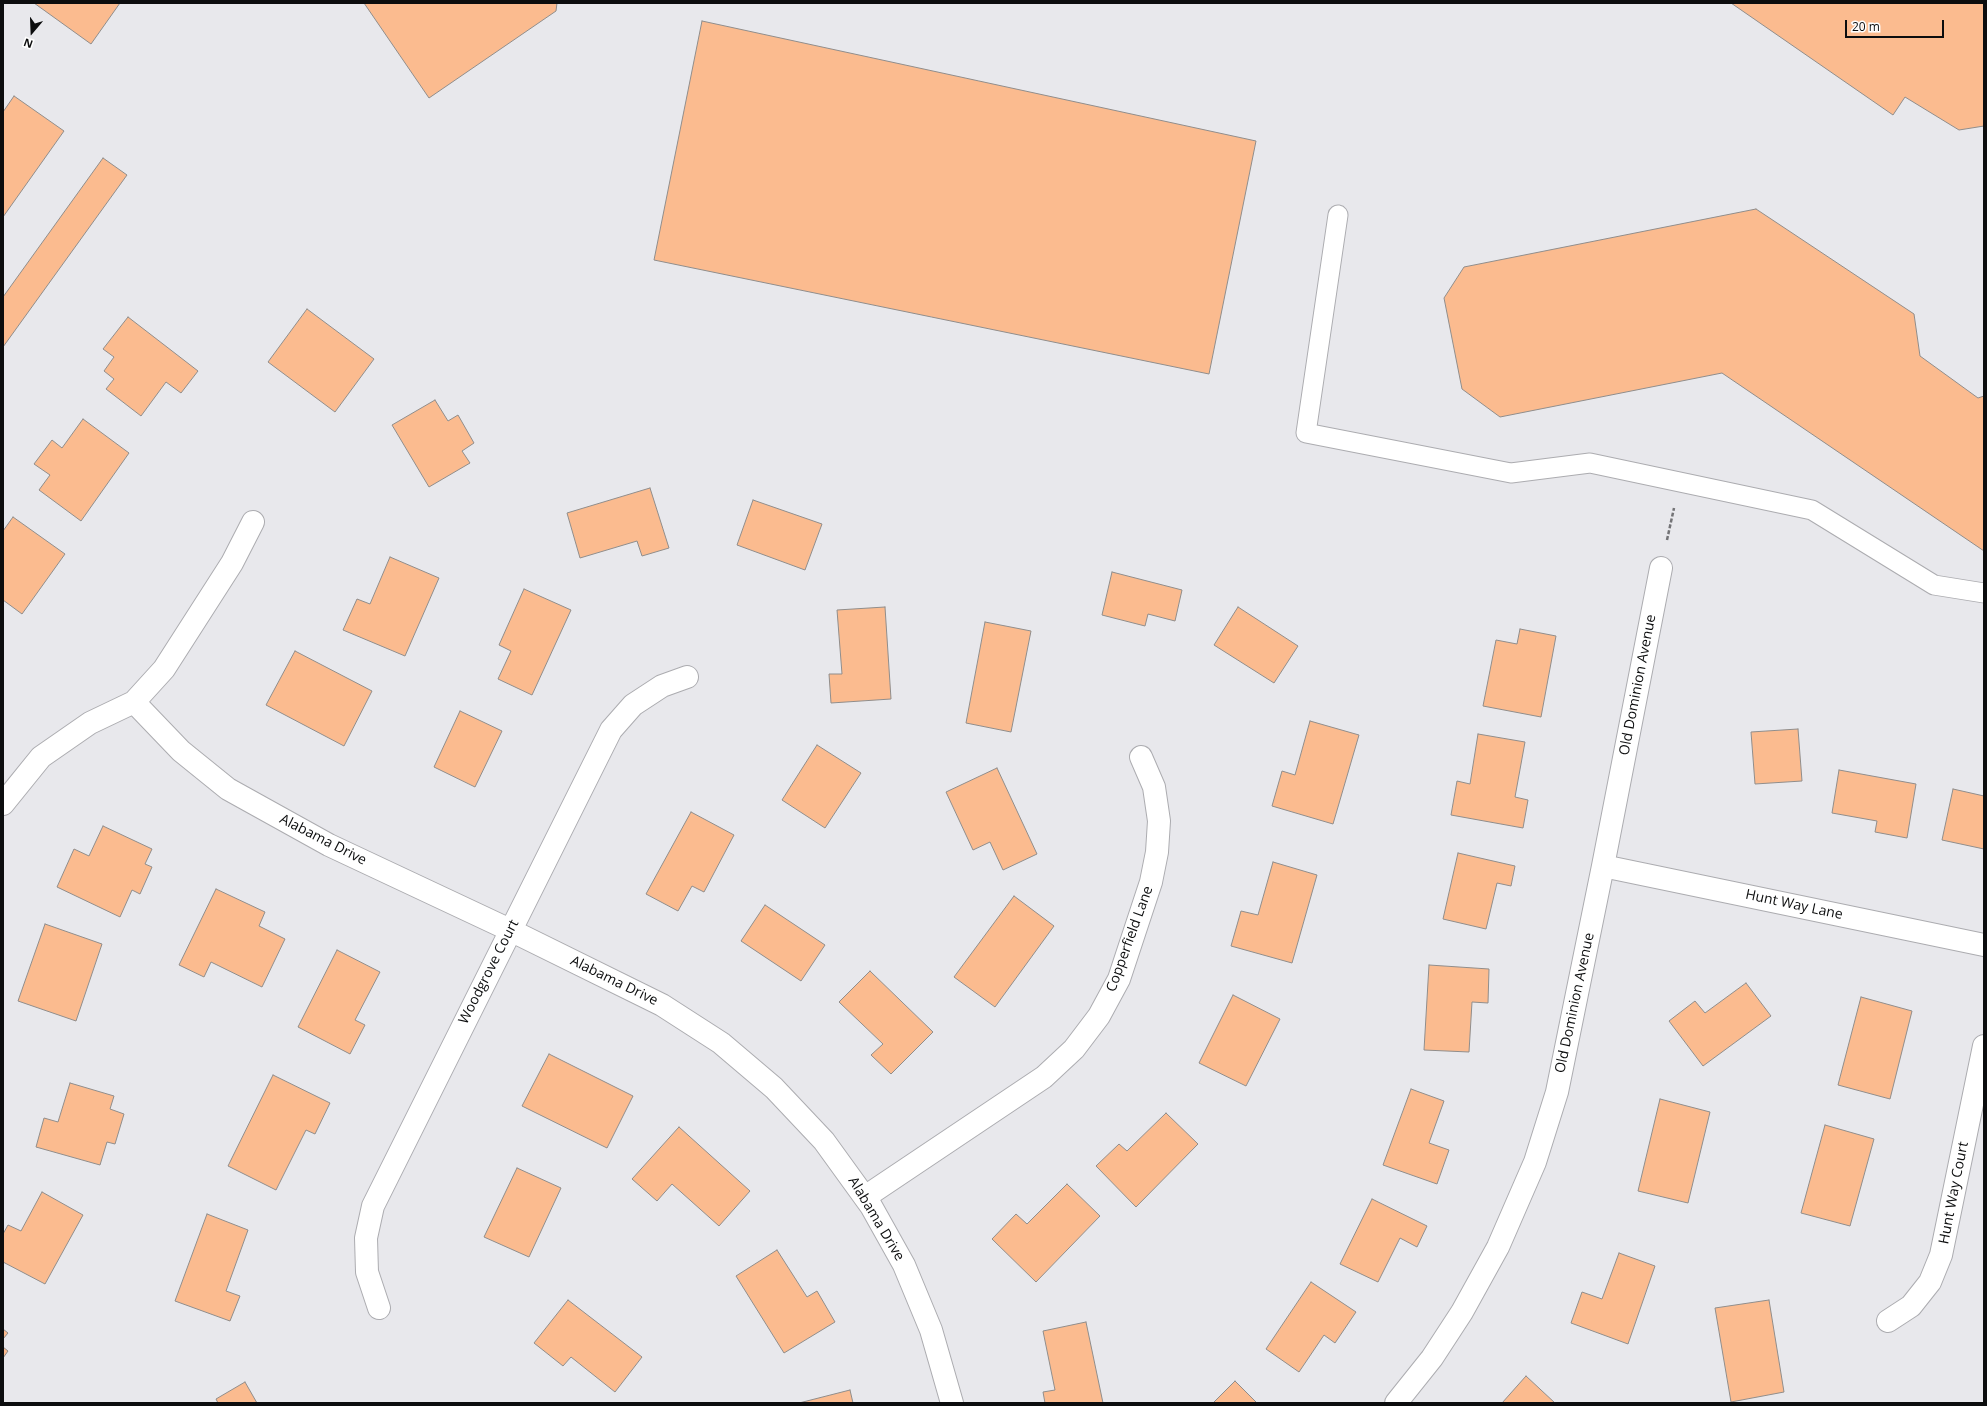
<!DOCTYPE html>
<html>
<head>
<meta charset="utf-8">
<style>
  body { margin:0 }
  #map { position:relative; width:1987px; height:1406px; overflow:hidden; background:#e8e8ec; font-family:"Open Sans",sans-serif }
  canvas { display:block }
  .frame { position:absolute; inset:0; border:4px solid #0c0d0e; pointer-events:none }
  .north { position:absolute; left:12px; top:12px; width:40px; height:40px; -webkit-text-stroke:3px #fff; paint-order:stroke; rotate:199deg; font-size:11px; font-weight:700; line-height:16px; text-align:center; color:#0c0d0e }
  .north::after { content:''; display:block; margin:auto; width:14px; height:18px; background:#0c0d0e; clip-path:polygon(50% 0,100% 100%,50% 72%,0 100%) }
  .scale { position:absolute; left:1845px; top:20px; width:99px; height:18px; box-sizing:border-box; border:2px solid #0c0d0e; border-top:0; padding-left:5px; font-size:12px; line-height:14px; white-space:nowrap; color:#0c0d0e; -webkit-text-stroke:3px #fff; paint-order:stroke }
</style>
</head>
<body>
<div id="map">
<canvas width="1987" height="1406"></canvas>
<div class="frame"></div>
<div class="north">N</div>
<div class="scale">20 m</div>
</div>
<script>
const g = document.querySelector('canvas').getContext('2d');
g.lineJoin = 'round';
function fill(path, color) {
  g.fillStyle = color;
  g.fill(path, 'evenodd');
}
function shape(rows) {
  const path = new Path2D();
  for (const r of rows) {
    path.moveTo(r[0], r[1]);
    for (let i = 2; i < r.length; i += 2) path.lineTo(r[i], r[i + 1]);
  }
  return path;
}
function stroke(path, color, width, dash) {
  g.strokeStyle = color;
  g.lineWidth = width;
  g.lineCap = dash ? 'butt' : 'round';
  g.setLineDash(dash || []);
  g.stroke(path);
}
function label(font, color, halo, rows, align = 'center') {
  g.font = font + ' "Open Sans",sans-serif';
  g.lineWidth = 3;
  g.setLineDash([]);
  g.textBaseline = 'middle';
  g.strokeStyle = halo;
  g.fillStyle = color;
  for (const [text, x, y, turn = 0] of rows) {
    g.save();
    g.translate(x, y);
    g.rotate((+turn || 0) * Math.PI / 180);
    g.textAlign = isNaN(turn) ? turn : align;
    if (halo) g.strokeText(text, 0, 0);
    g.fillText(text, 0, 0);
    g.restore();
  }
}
const building = shape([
  [34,3,120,3,91,44,34,3],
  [364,3,557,3,556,11,429,98,364,3],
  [1731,3,1984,3,1984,126,1959,130,1905,97,1893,115,1731,3],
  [702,21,1256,141,1209,374,654,260,702,21],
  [14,96,64,131,3,217,3,112,14,96],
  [103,158,127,175,3,347,3,297,103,158],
  [1756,209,1914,314,1920,356,1978,398,1984,396,1984,551,1722,373,1500,417,1462,389,1444,298,1464,267,1756,209],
  [307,309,374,359,335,412,268,362,307,309],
  [128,317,198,371,181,393,166,382,141,416,106,389,114,379,104,371,114,357,103,349,128,317],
  [435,400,448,421,458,415,474,443,462,451,470,463,429,487,392,425,435,400],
  [83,419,129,453,81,521,39,490,50,475,34,464,52,440,62,448,83,419],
  [650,488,669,548,642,556,637,541,580,558,567,513,650,488],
  [753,500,822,524,805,570,737,545,753,500],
  [13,517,65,554,22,614,3,600,3,531,13,517],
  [390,557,439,578,405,656,343,630,357,599,370,604,390,557],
  [1112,572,1182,590,1175,621,1148,614,1145,626,1102,615,1112,572],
  [524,589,571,610,532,695,498,679,511,651,499,645,524,589],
  [885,607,891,699,831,703,829,674,842,674,837,610,885,607],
  [1238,607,1298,646,1274,683,1214,645,1238,607],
  [985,622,1031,631,1011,732,966,723,985,622],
  [1520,629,1556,636,1541,717,1483,706,1496,640,1517,644,1520,629],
  [295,651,372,691,344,746,266,705,295,651],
  [460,711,502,731,475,787,434,767,460,711],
  [1310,721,1359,735,1333,824,1272,806,1282,771,1295,775,1310,721],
  [1798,729,1802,781,1755,784,1751,732,1798,729],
  [1478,734,1525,742,1515,797,1528,800,1523,828,1451,815,1457,781,1470,784,1478,734],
  [817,745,861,773,825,828,782,800,817,745],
  [997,768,1037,854,1003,870,990,842,973,850,946,792,997,768],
  [1839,770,1916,784,1907,838,1875,832,1877,821,1832,813,1839,770],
  [1953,789,1984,796,1984,849,1942,840,1953,789],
  [691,812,734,835,704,892,692,886,678,911,646,894,691,812],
  [103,826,152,849,145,864,152,867,140,894,132,890,120,917,57,887,74,849,89,856,103,826],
  [1458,853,1515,866,1511,886,1497,883,1486,929,1443,919,1458,853],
  [1273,862,1317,875,1292,963,1231,946,1241,911,1258,915,1273,862],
  [216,889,265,912,259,926,285,939,262,987,211,962,204,977,179,965,216,889],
  [1014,896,1054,926,995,1007,954,977,1014,896],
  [765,905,825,945,801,981,741,941,765,905],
  [45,924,102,944,76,1021,18,1001,45,924],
  [337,950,380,972,355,1020,365,1025,350,1054,298,1027,337,950],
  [1429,965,1489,969,1488,1003,1472,1002,1469,1052,1424,1050,1429,965],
  [870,971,933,1032,891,1074,871,1055,883,1044,839,1002,870,971],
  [1746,983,1771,1016,1703,1066,1669,1021,1695,1001,1705,1013,1746,983],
  [1233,995,1280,1019,1246,1086,1199,1063,1233,995],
  [1861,997,1912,1011,1890,1099,1838,1085,1861,997],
  [549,1054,633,1096,607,1148,522,1106,549,1054],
  [273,1075,330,1103,315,1134,306,1130,276,1190,228,1166,273,1075],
  [70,1083,114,1096,110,1109,124,1114,115,1144,107,1142,100,1165,36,1147,44,1118,58,1122,70,1083],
  [1411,1089,1444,1101,1429,1143,1449,1150,1437,1184,1383,1165,1411,1089],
  [1660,1099,1710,1112,1688,1203,1638,1191,1660,1099],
  [1166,1113,1198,1144,1136,1207,1096,1166,1119,1144,1127,1151,1166,1113],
  [1825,1125,1874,1139,1850,1226,1801,1213,1825,1125],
  [679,1127,750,1191,719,1226,672,1184,657,1201,632,1179,679,1127],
  [517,1168,561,1188,529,1257,484,1237,517,1168],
  [1067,1184,1100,1216,1036,1282,992,1239,1016,1214,1027,1224,1067,1184],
  [42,1192,83,1215,45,1284,3,1262,3,1234,8,1225,21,1231,42,1192],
  [1372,1199,1427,1226,1417,1247,1400,1238,1378,1282,1340,1264,1372,1199],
  [207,1214,248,1230,226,1291,240,1296,230,1321,175,1301,207,1214],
  [777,1250,807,1297,817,1291,835,1322,784,1353,736,1276,777,1250],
  [1619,1253,1655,1266,1628,1344,1571,1323,1582,1292,1602,1299,1619,1253],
  [1311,1282,1356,1312,1335,1343,1324,1335,1299,1372,1266,1349,1311,1282],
  [568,1300,642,1357,615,1392,571,1357,563,1366,534,1343,568,1300],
  [1769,1300,1784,1392,1731,1402,1715,1308,1769,1300],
  [1086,1322,1103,1403,1045,1403,1043,1392,1055,1390,1043,1331,1086,1322],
  [3,1329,8,1333,3,1339,3,1329],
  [3,1347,8,1351,3,1358,3,1347],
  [1526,1376,1555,1403,1502,1403,1526,1376],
  [1235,1381,1257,1403,1213,1403,1235,1381],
  [245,1382,257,1403,218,1403,216,1399,245,1382],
  [850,1390,853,1403,799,1403,850,1390]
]);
fill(building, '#fbbb8f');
stroke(building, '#908d8b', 1);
const lane = shape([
  [1338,215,1306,433,1511,473,1590,463,1812,510,1934,585,1984,593]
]);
const street = shape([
  [134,702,181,751,228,789,329,845,510,930,662,1005,721,1043,774,1088,824,1141,871,1206,904,1265,931,1330,952,1403],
  [3,804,41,757,90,723,134,702,164,669,232,563,253,522],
  [1603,866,1984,945],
  [865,1197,1044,1077,1074,1049,1099,1016,1119,979,1151,882,1157,852,1159,821,1154,787,1141,757],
  [379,1308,367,1272,366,1238,373,1206,611,730,633,705,662,686,687,677],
  [1888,1321,1911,1306,1930,1282,1941,1255,1984,1046],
  [1396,1403,1432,1358,1462,1312,1498,1247,1535,1162,1557,1092,1603,866,1661,568]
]);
stroke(lane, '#acacb0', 21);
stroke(street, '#acacb0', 24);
stroke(shape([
  [1667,540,1674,508]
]), '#737376', 2.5, [4, 2]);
stroke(lane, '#fff', 19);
stroke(street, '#fff', 22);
label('14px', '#0c0d0e', '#fff', [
  ["Old Dominion Avenue",1638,685,-79],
  ["Alabama Drive",323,840,27],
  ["Hunt Way Lane",1794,905,12],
  ["Copperfield Lane",1130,939,-70],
  ["Woodgrove Court",489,972,-63],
  ["Alabama Drive",614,981,26],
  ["Old Dominion Avenue",1575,1003,-78],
  ["Hunt Way Court",1954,1193,-79],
  ["Alabama Drive",876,1219,59]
]);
</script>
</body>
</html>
